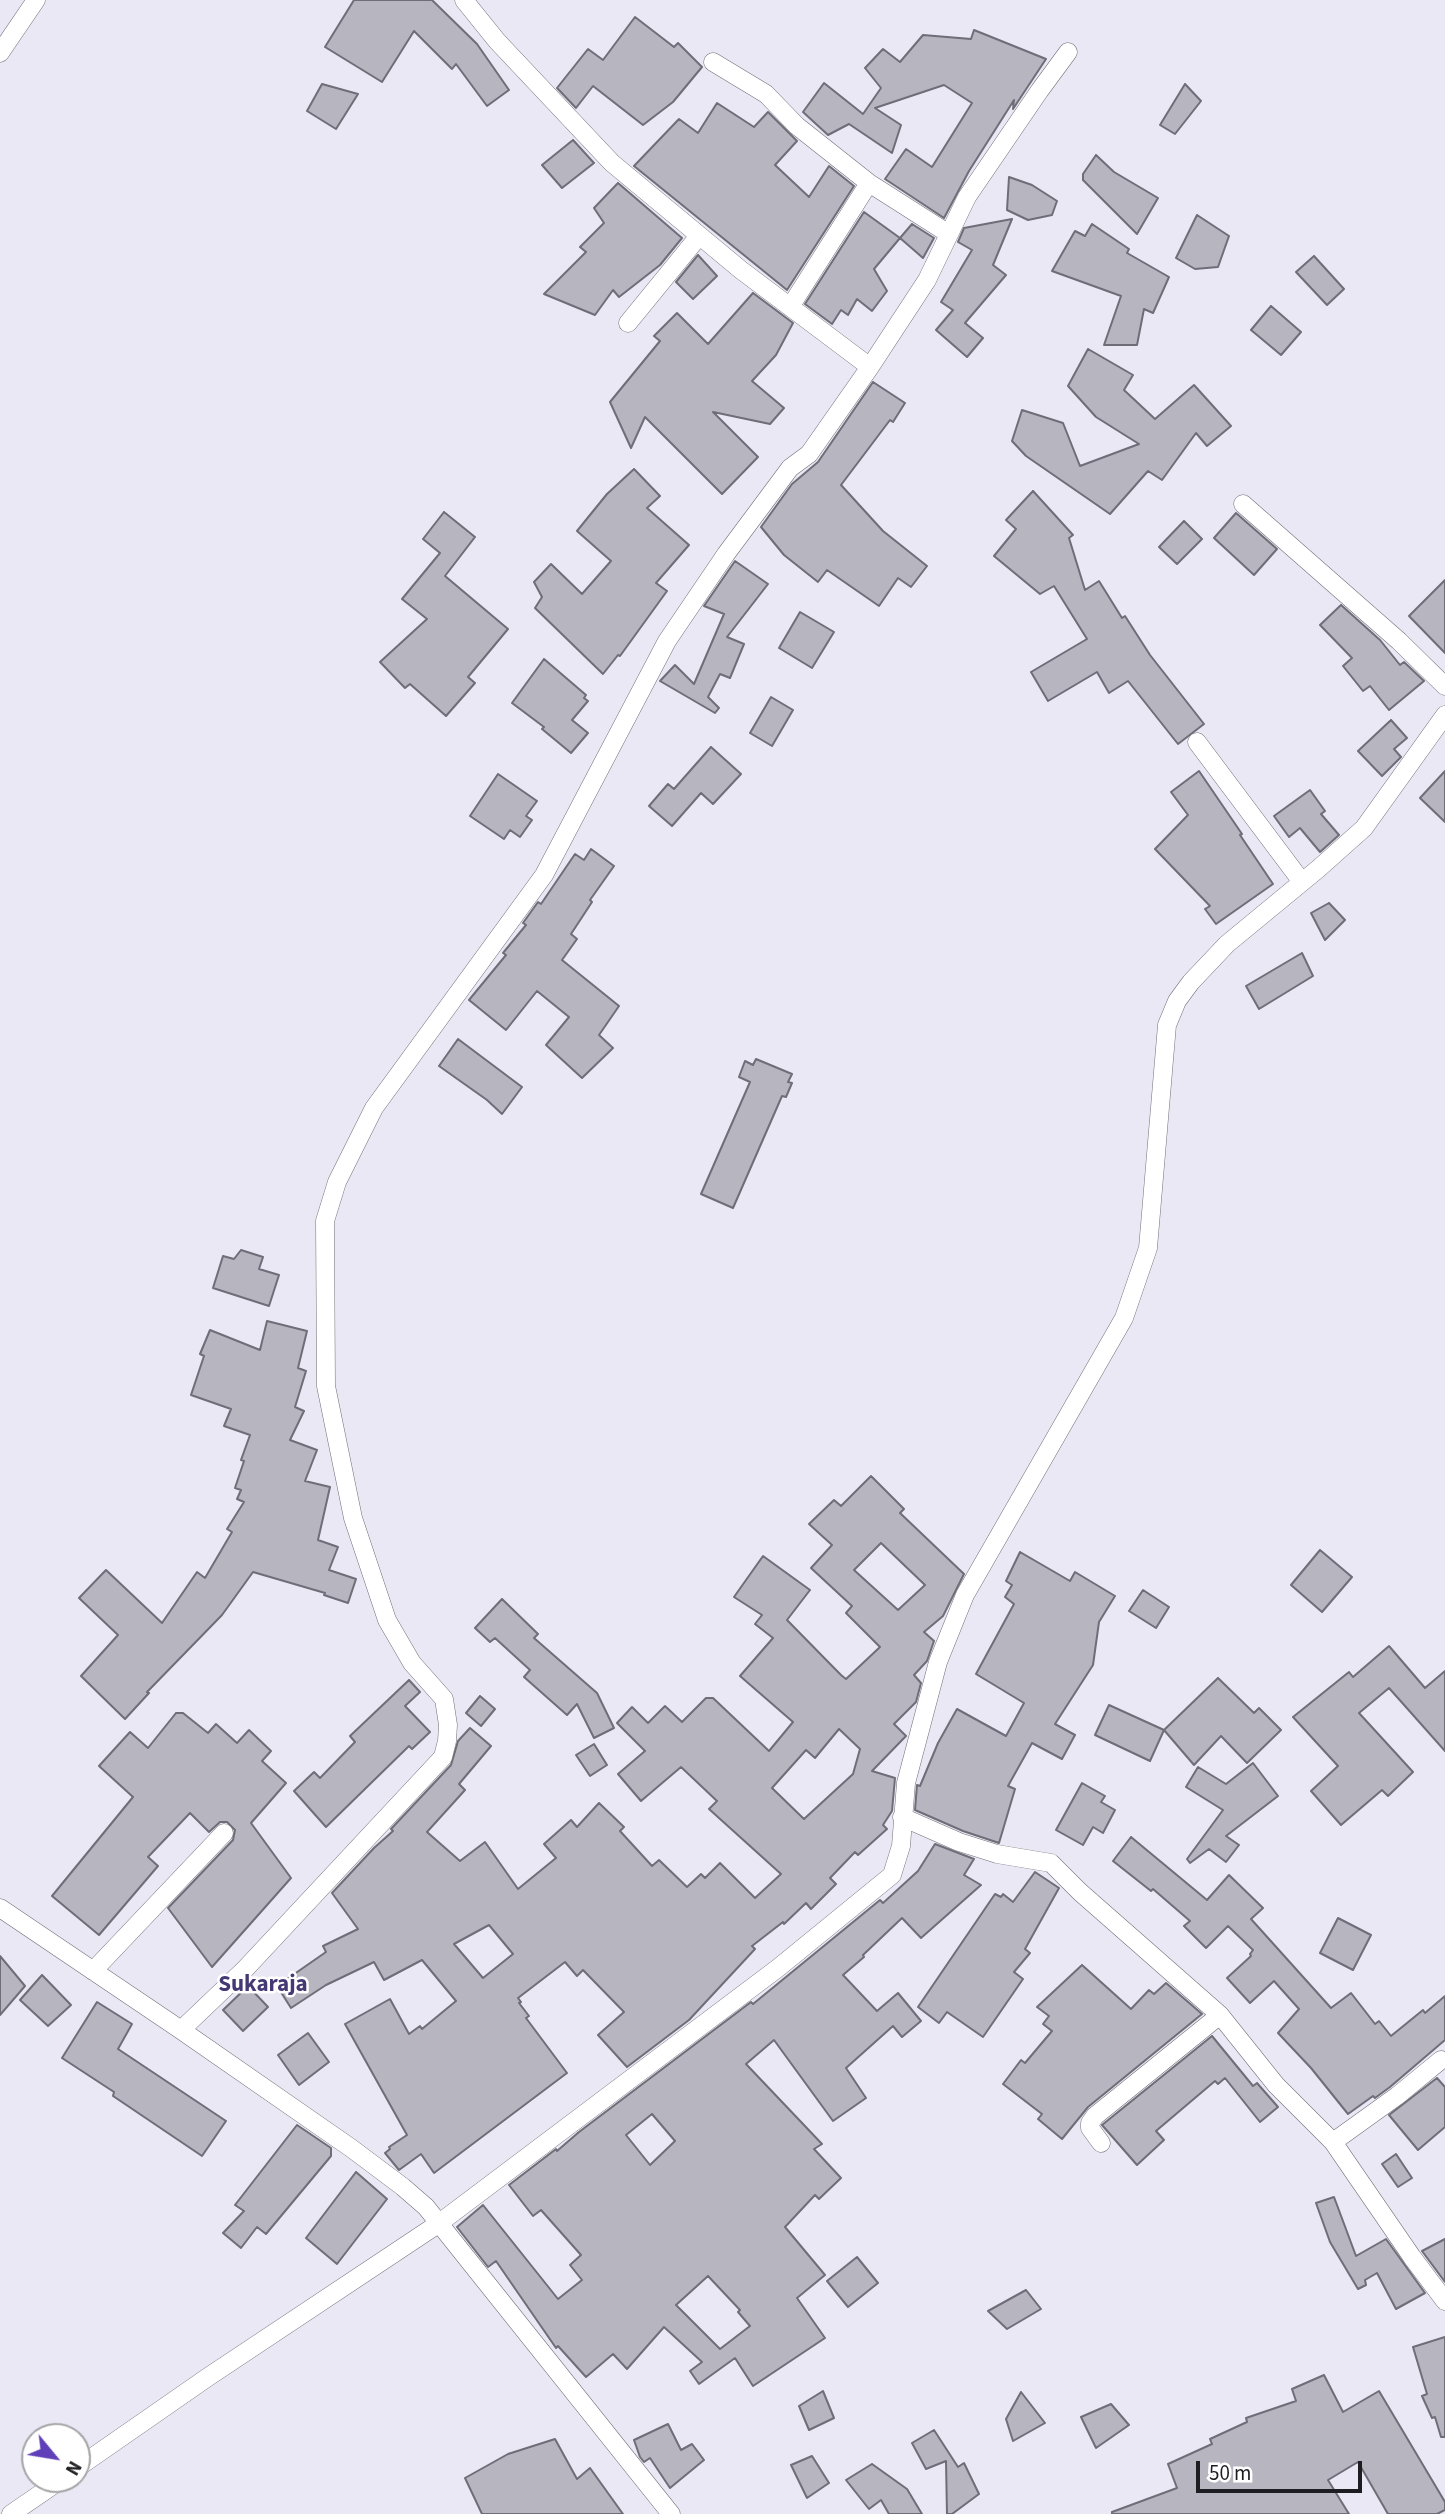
<!DOCTYPE html>
<html>
<head>
<meta charset="utf-8">
<style>
  body { margin:0 }
  #map { position:relative; width:1445px; height:2514px; overflow:hidden; background:#eae8f4; font-family:"Source Sans 3",sans-serif }
  canvas { display:block }
  .north { position:absolute; left:21px; top:2423px; width:70px; height:70px; box-sizing:border-box; background:#fff; border:2px solid #a5a5a7; border-radius:50%; rotate:120deg; font-size:19px; font-weight:700; line-height:28px; text-align:center; color:#1e1e22 }
  .north::after { content:''; display:block; margin:auto; width:24px; height:32px; background:#5f40b8; clip-path:polygon(50% 0,100% 100%,50% 72%,0 100%) }
  .scale { position:absolute; left:1196px; top:2461px; width:166px; height:32px; box-sizing:border-box; border:4px solid #1e1e22; border-top:0; padding-left:9px; font-size:21px; line-height:24px; white-space:nowrap; color:#1e1e22; -webkit-text-stroke:5px #fff; paint-order:stroke }
</style>
</head>
<body>
<div id="map">
<canvas width="1445" height="2514"></canvas>
<div class="north">N</div>
<div class="scale">50 m</div>
</div>
<script>
const g = document.querySelector('canvas').getContext('2d');
g.lineJoin = 'round';
function fill(path, color) {
  g.fillStyle = color;
  g.fill(path, 'evenodd');
}
function shape(rows) {
  const path = new Path2D();
  for (const r of rows) {
    path.moveTo(r[0], r[1]);
    for (let i = 2; i < r.length; i += 2) path.lineTo(r[i], r[i + 1]);
  }
  return path;
}
function stroke(path, color, width, dash) {
  g.strokeStyle = color;
  g.lineWidth = width;
  g.lineCap = dash ? 'butt' : 'round';
  g.setLineDash(dash || []);
  g.stroke(path);
}
function label(font, color, halo, rows, align = 'center') {
  g.font = font + ' "Source Sans 3",sans-serif';
  g.lineWidth = 5;
  g.setLineDash([]);
  g.textBaseline = 'middle';
  g.strokeStyle = halo;
  g.fillStyle = color;
  for (const [text, x, y, turn = 0] of rows) {
    g.save();
    g.translate(x, y);
    g.rotate((+turn || 0) * Math.PI / 180);
    g.textAlign = isNaN(turn) ? turn : align;
    if (halo) g.strokeText(text, 0, 0);
    g.fillText(text, 0, 0);
    g.restore();
  }
}
const building = shape([
  [354,0,432,0,477,44,509,90,487,106,456,64,452,69,414,31,382,82,325,47,354,0],
  [635,17,674,47,678,43,702,67,673,102,643,125,593,86,576,108,557,88,588,49,603,60,635,17],
  [974,30,1046,59,1013,109,1014,100,969,171,944,218,885,179,906,149,932,167,972,103,944,85,875,108,901,125,892,153,849,124,828,135,803,112,824,83,863,114,881,88,865,68,883,49,900,62,923,35,971,39,974,30],
  [322,84,358,94,336,129,307,111,322,84],
  [1185,84,1201,101,1175,134,1160,125,1185,84],
  [717,103,754,127,768,112,797,141,775,165,809,197,829,166,854,186,787,290,634,166,679,119,698,133,717,103],
  [573,140,594,163,562,188,542,165,573,140],
  [1096,155,1114,172,1158,198,1137,234,1083,180,1083,174,1096,155],
  [1009,177,1032,185,1057,201,1052,215,1028,220,1007,210,1009,177],
  [618,183,682,238,660,265,619,297,613,290,595,315,544,294,586,252,580,247,604,223,594,208,618,183],
  [864,212,900,238,874,269,887,291,872,311,857,299,848,315,841,310,832,324,805,304,864,212],
  [1197,215,1229,236,1218,267,1195,269,1176,258,1197,215],
  [1012,219,993,265,1006,275,965,323,983,338,967,357,936,330,953,310,941,302,972,250,958,242,964,228,1012,219],
  [912,224,934,238,923,258,900,238,912,224],
  [1092,224,1129,249,1127,253,1169,277,1153,313,1144,309,1137,345,1104,345,1121,296,1052,271,1075,231,1085,236,1092,224],
  [698,255,717,276,693,299,676,282,698,255],
  [1314,256,1344,289,1327,305,1296,272,1314,256],
  [753,293,793,323,776,355,752,381,784,408,770,424,713,412,758,457,722,494,645,417,631,448,610,402,660,341,654,336,677,313,708,344,753,293],
  [1271,306,1301,332,1281,355,1251,330,1271,306],
  [1088,349,1133,375,1124,390,1155,419,1194,385,1231,426,1207,446,1196,433,1162,480,1148,471,1110,514,1026,456,1012,441,1022,410,1063,423,1080,466,1139,444,1096,417,1068,386,1088,349],
  [873,382,905,403,893,422,890,420,841,485,883,531,927,566,911,587,898,578,879,606,827,570,818,582,784,555,761,527,792,484,818,462,873,382],
  [634,469,660,496,647,508,689,545,656,583,667,591,620,656,618,655,603,674,535,608,542,597,534,582,551,564,582,594,611,561,577,531,607,494,634,469],
  [1033,491,1073,535,1069,538,1085,590,1099,581,1122,618,1125,616,1150,655,1204,724,1178,744,1128,681,1109,693,1097,672,1048,701,1031,672,1087,639,1054,586,1040,594,994,556,1016,529,1006,520,1033,491],
  [444,512,475,537,445,576,508,629,468,677,475,683,446,716,410,684,405,688,380,662,427,619,402,599,440,553,423,539,444,512],
  [1236,513,1277,549,1254,575,1214,538,1236,513],
  [1184,521,1202,539,1177,564,1159,547,1184,521],
  [735,561,768,584,727,637,744,644,730,678,720,674,708,697,719,708,715,713,660,681,675,665,694,684,724,614,704,606,735,561],
  [1445,580,1445,653,1409,616,1445,580],
  [1341,605,1380,640,1400,665,1404,662,1424,681,1389,710,1370,686,1363,691,1343,666,1352,658,1320,625,1341,605],
  [800,612,834,632,812,668,779,648,800,612],
  [544,659,586,695,584,698,588,701,572,720,588,733,571,753,542,729,544,727,512,703,544,659],
  [771,697,793,710,772,746,750,733,771,697],
  [1391,720,1407,738,1394,749,1401,757,1382,776,1358,751,1391,720],
  [711,747,741,774,713,804,701,793,672,826,649,806,668,784,674,789,711,747],
  [1199,771,1242,834,1240,835,1273,884,1216,924,1205,909,1210,906,1155,849,1188,815,1171,792,1199,771],
  [1445,771,1445,822,1420,798,1445,771],
  [498,774,537,801,526,816,532,820,520,837,510,830,504,839,470,816,498,774],
  [1310,790,1325,811,1321,814,1339,835,1320,852,1300,828,1289,837,1274,816,1310,790],
  [591,849,614,866,590,900,592,902,571,934,577,939,562,960,619,1006,599,1035,613,1048,582,1078,546,1045,569,1017,537,991,506,1030,469,1000,506,955,503,953,526,925,523,923,538,902,541,904,575,854,584,860,591,849],
  [1329,903,1345,920,1325,940,1311,913,1329,903],
  [1302,953,1313,976,1259,1009,1246,986,1302,953],
  [458,1039,522,1087,502,1114,487,1100,439,1066,458,1039],
  [756,1059,792,1074,788,1082,792,1083,786,1097,782,1096,733,1208,701,1194,750,1082,739,1077,745,1061,753,1065,756,1059],
  [241,1250,263,1257,259,1269,279,1275,269,1306,213,1288,223,1256,234,1259,241,1250],
  [267,1321,307,1331,298,1368,306,1371,295,1407,304,1411,290,1440,317,1450,305,1481,330,1487,318,1540,338,1547,329,1570,356,1579,348,1603,324,1595,325,1593,253,1572,222,1615,147,1692,149,1693,125,1719,81,1676,118,1635,79,1598,106,1570,162,1623,197,1572,205,1578,232,1532,227,1529,244,1502,237,1499,241,1490,235,1488,244,1461,241,1460,250,1435,224,1426,231,1409,191,1395,204,1356,200,1354,210,1330,260,1350,267,1321],
  [871,1476,904,1509,900,1513,964,1574,943,1616,924,1632,934,1641,927,1661,914,1675,921,1683,916,1702,894,1724,906,1736,872,1771,895,1778,892,1811,883,1825,887,1829,858,1855,855,1852,830,1878,836,1884,811,1909,806,1903,784,1924,783,1922,752,1946,755,1949,689,2020,627,2067,598,2035,624,2012,583,1970,577,1976,565,1962,518,1998,521,2002,519,2003,529,2016,526,2018,567,2073,434,2173,421,2154,399,2170,385,2153,390,2149,389,2147,407,2135,345,2024,390,1999,409,2034,420,2026,422,2029,456,2001,422,1960,384,1980,374,1962,326,1985,291,2008,277,1986,326,1952,323,1946,358,1929,332,1893,374,1848,393,1831,391,1829,451,1765,458,1741,470,1728,491,1746,459,1784,465,1790,427,1832,460,1861,485,1842,518,1889,556,1858,544,1844,571,1820,577,1827,599,1803,624,1827,620,1831,652,1866,659,1860,687,1887,701,1874,705,1878,720,1863,755,1898,781,1874,709,1809,717,1801,681,1767,641,1801,618,1774,645,1751,617,1723,632,1707,648,1723,665,1706,682,1722,706,1698,713,1698,769,1751,793,1722,740,1676,773,1638,755,1624,762,1615,734,1597,763,1556,810,1590,787,1620,841,1675,846,1679,880,1647,846,1613,852,1606,811,1568,832,1545,809,1524,834,1500,841,1506,871,1476],
  [881,1543,925,1585,898,1610,854,1570,881,1543],
  [839,1729,860,1749,853,1774,804,1819,772,1788,806,1750,815,1758,839,1729],
  [489,1925,513,1954,483,1978,454,1944,489,1925],
  [1320,1550,1352,1577,1322,1612,1291,1585,1320,1550],
  [1020,1552,1070,1581,1075,1572,1115,1596,1099,1622,1093,1665,1055,1724,1075,1735,1062,1759,1032,1743,1008,1786,1015,1789,999,1843,963,1831,915,1810,917,1785,920,1786,938,1743,957,1709,1006,1736,1024,1703,976,1674,1014,1604,1005,1597,1012,1585,1006,1581,1020,1552],
  [1143,1590,1169,1607,1156,1628,1129,1611,1143,1590],
  [502,1599,538,1634,534,1638,597,1693,614,1728,594,1738,577,1704,567,1715,524,1677,530,1670,495,1638,490,1642,475,1628,502,1599],
  [1389,1646,1425,1688,1445,1671,1445,1751,1389,1688,1359,1713,1413,1772,1388,1796,1382,1790,1341,1825,1311,1791,1338,1766,1293,1717,1349,1672,1353,1677,1389,1646],
  [1218,1678,1254,1713,1259,1708,1281,1730,1247,1763,1221,1736,1194,1765,1164,1730,1218,1678],
  [409,1680,420,1692,405,1706,430,1732,412,1749,409,1746,326,1827,294,1791,314,1772,320,1778,355,1742,350,1736,409,1680],
  [480,1696,495,1709,481,1726,466,1713,480,1696],
  [1109,1705,1164,1730,1150,1761,1095,1735,1109,1705],
  [176,1713,183,1713,208,1733,216,1724,237,1743,249,1730,271,1751,262,1761,286,1783,251,1823,291,1878,212,1967,168,1908,233,1840,235,1830,227,1822,220,1822,209,1832,190,1813,148,1857,158,1866,99,1935,52,1896,133,1797,99,1766,130,1732,148,1748,176,1713],
  [594,1744,607,1765,590,1776,576,1755,594,1744],
  [1253,1763,1278,1796,1226,1836,1239,1845,1226,1862,1209,1849,1190,1863,1187,1859,1223,1810,1186,1787,1198,1767,1226,1784,1253,1763],
  [1082,1783,1105,1796,1101,1802,1115,1810,1103,1833,1093,1827,1083,1845,1056,1830,1082,1783],
  [1131,1837,1207,1900,1229,1875,1263,1908,1251,1919,1331,2008,1351,1993,1375,2024,1379,2021,1391,2036,1423,2010,1425,2013,1445,1996,1445,2040,1390,2087,1375,2098,1373,2096,1348,2114,1311,2068,1278,2033,1299,2009,1274,1981,1250,2003,1227,1978,1251,1956,1250,1954,1253,1950,1228,1926,1206,1948,1184,1926,1190,1921,1153,1889,1151,1891,1113,1861,1131,1837],
  [935,1844,974,1859,964,1875,981,1885,921,1938,902,1918,863,1955,864,1957,843,1975,877,2011,898,1993,921,2021,902,2037,893,2026,846,2068,866,2098,833,2121,774,2040,746,2064,822,2144,814,2149,841,2178,819,2199,815,2195,785,2227,825,2275,797,2298,825,2338,753,2386,735,2358,699,2384,690,2371,702,2362,664,2327,627,2369,613,2354,586,2377,558,2346,556,2348,496,2261,488,2267,457,2227,483,2205,558,2299,582,2280,570,2265,581,2255,541,2210,533,2216,509,2185,556,2149,557,2151,579,2132,751,2002,753,2004,880,1900,883,1903,918,1871,935,1844],
  [652,2114,675,2141,650,2165,626,2135,652,2114],
  [708,2276,740,2310,738,2312,750,2326,720,2349,676,2305,708,2276],
  [1035,1872,1059,1888,1025,1949,1030,1953,1014,1972,1023,1979,983,2037,947,2012,939,2023,918,2007,995,1894,1001,1897,1003,1894,1013,1902,1035,1872],
  [1338,1918,1371,1935,1353,1970,1320,1953,1338,1918],
  [0,1956,25,1986,0,2015,0,1956],
  [1082,1965,1131,2009,1149,1990,1154,1994,1166,1983,1202,2014,1088,2107,1062,2139,1038,2119,1042,2114,1003,2084,1021,2060,1025,2063,1052,2031,1043,2024,1049,2016,1037,2007,1082,1965],
  [42,1975,71,2005,48,2026,20,2000,42,1975],
  [248,1986,268,2007,243,2031,223,2010,248,1986],
  [97,2002,132,2024,118,2049,226,2121,202,2156,113,2096,114,2092,62,2058,97,2002],
  [308,2033,329,2062,299,2085,278,2055,308,2033],
  [1212,2036,1253,2086,1257,2083,1278,2107,1260,2122,1225,2078,1218,2084,1215,2081,1156,2131,1164,2140,1137,2165,1102,2125,1212,2036],
  [1437,2078,1445,2087,1445,2127,1418,2150,1389,2115,1437,2078],
  [297,2125,331,2148,331,2156,266,2234,257,2227,241,2248,223,2233,244,2211,235,2205,297,2125],
  [1396,2154,1412,2178,1398,2187,1382,2164,1396,2154],
  [356,2172,387,2199,337,2264,306,2238,356,2172],
  [1334,2197,1356,2256,1386,2239,1425,2293,1396,2309,1377,2273,1365,2280,1366,2285,1358,2289,1330,2242,1316,2203,1334,2197],
  [1445,2239,1445,2282,1422,2251,1445,2239],
  [857,2257,878,2283,848,2307,827,2281,857,2257],
  [1026,2290,1041,2309,1007,2329,988,2311,1026,2290],
  [1445,2337,1445,2437,1441,2437,1435,2417,1432,2418,1422,2396,1427,2394,1413,2347,1445,2337],
  [1324,2375,1343,2412,1379,2391,1445,2502,1445,2510,1437,2514,1388,2514,1358,2462,1328,2480,1349,2514,1112,2514,1112,2512,1177,2488,1168,2464,1212,2444,1210,2439,1247,2422,1246,2418,1296,2401,1292,2389,1324,2375],
  [823,2391,834,2418,809,2430,799,2406,823,2391],
  [1021,2392,1045,2423,1013,2441,1006,2419,1021,2392],
  [1111,2404,1129,2425,1096,2448,1081,2417,1111,2404],
  [668,2424,681,2450,692,2444,704,2460,670,2488,650,2458,644,2462,640,2457,634,2440,668,2424],
  [934,2430,958,2467,964,2463,979,2494,952,2514,947,2514,946,2461,926,2469,912,2443,934,2430],
  [555,2439,577,2479,590,2468,623,2514,482,2514,465,2478,508,2454,555,2439],
  [812,2456,829,2483,807,2498,791,2465,812,2456],
  [872,2464,907,2489,922,2514,889,2514,881,2500,869,2509,846,2480,872,2464]
]);
fill(building, '#b7b5c0');
stroke(building, '#6f6d77', 2);
const minor = shape([
  [464,0,497,41,612,163,741,270,870,367],
  [0,53,36,0],
  [713,62,766,94,797,126,869,183,949,234],
  [790,307,869,183],
  [628,323,699,236],
  [1243,504,1399,641,1445,686],
  [1197,742,1302,882],
  [902,1817,959,1842,997,1854,1051,1863,1080,1892,1220,2015,1276,2085,1333,2142,1412,2257,1445,2301],
  [0,1908,181,2030,351,2148,403,2187,426,2207,671,2514],
  [93,1971,224,1833],
  [181,2030,246,1968,443,1757,447,1741,448,1725,444,1699,412,1663,387,1620,353,1518,326,1386,325,1221,337,1182,374,1108,544,875,667,641,726,554,790,468,809,454,870,367,927,280,967,197,1040,90,1068,52],
  [1333,2142,1397,2096,1441,2060],
  [1101,2143,1090,2128,1090,2123,1095,2116,1220,2015],
  [77,2468,208,2377,438,2224,778,1968,892,1875,901,1846,906,1783,938,1662,965,1595,1124,1318,1148,1248,1167,1025,1177,1001,1191,982,1227,944,1318,869,1364,828,1445,715],
  [11,2514,62,2479]
]);
stroke(minor, '#71707a', 19);
stroke(minor, '#fff', 18);
label('bold 23px', '#443975', '#fff', [
  ["Sukaraja",263,1986]
]);
</script>
</body>
</html>
